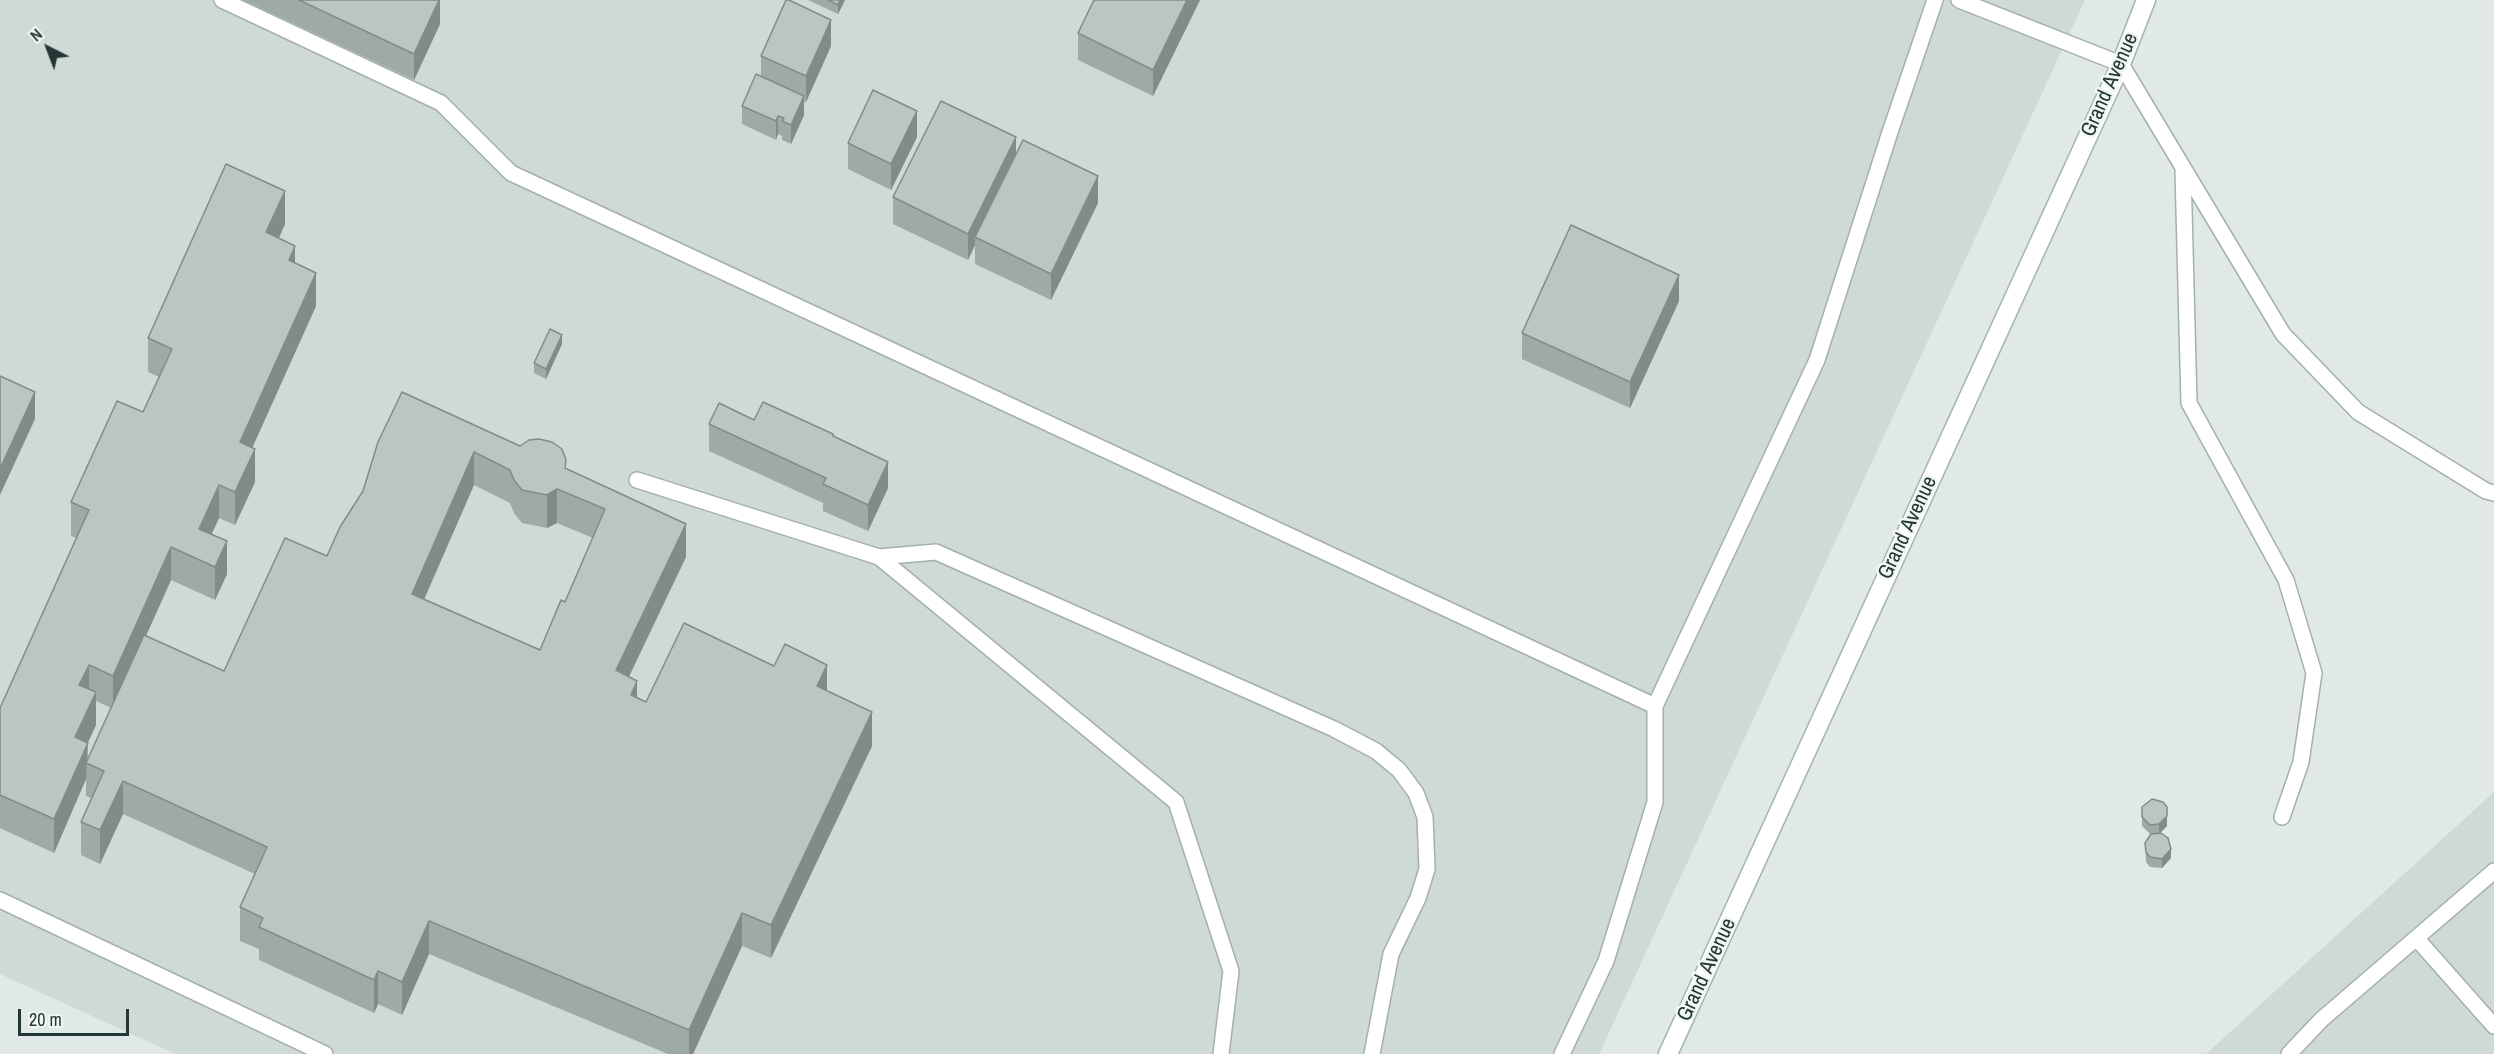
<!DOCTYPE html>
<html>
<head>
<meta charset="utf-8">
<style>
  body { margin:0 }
  #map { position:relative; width:2494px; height:1054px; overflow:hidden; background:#e0e9e7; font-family:"Archivo Narrow",sans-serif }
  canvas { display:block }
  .north { position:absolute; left:18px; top:18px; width:60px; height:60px; -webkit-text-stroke:4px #f0f6f4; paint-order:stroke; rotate:318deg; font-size:16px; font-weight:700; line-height:24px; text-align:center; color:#233735 }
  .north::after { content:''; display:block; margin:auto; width:21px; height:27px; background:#233735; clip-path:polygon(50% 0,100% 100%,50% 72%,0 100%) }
  .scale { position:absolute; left:18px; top:1009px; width:111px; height:27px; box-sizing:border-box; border:3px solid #233735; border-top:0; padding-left:8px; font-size:18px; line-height:21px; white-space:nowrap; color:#233735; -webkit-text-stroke:4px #f0f6f4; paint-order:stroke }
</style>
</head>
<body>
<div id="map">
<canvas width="2494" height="1054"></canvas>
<div class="north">N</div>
<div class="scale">20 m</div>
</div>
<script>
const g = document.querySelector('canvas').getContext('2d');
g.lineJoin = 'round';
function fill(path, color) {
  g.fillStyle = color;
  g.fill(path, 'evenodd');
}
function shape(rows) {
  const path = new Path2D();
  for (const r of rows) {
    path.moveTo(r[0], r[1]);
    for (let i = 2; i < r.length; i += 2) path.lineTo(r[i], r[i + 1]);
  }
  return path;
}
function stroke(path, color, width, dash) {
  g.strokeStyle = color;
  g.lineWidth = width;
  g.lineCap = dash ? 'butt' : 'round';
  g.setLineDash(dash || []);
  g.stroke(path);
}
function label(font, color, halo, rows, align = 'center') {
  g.font = font + ' "Archivo Narrow",sans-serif';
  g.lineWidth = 5;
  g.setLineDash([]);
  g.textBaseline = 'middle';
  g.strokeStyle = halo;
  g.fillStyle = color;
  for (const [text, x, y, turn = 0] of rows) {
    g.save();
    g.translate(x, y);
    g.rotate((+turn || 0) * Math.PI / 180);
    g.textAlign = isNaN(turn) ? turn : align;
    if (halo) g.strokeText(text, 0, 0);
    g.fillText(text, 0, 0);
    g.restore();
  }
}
fill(shape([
  [0,0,2085,0,1599,1054,175,1054,0,974],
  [2494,792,2494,1054,2206,1054]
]), '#cfd9d6');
const service = shape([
  [222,0,441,103,511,173,1655,706],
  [1959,0,2121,64,2283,334,2358,412,2486,491,2494,493],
  [2183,171,2189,403,2286,580,2314,673,2301,762,2282,817],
  [637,480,879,557,1176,802,1231,971,1221,1054],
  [879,557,936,552,1334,729,1376,751,1399,770,1416,793,1425,817,1427,869,1418,898,1391,954,1372,1054],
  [0,900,325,1054],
  [2417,939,2494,1026],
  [1562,1054,1606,961,1655,802,1655,706,1817,360,1890,132,1935,0],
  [2289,1054,2321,1020,2494,871]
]);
const secondary = shape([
  [1668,1054,2121,64,2146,0]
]);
stroke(service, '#a4b0ae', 18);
stroke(secondary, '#a1b3b0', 21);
stroke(service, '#fff', 15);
stroke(secondary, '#fff', 18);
fill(shape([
  [243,0,440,0,440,24,414,80],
  [808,0,845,0,838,14],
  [1094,0,1200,0,1153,96,1078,60,1078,33],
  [831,46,806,102,804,102,804,115,791,144,782,140,782,136,778,134,776,140,742,124,742,106,761,76,761,56],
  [917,137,891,190,848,169,848,143],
  [1016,155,1098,203,1051,300,975,264,975,245,968,260,893,224,893,197],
  [285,224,279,238,295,264,316,306,252,448,255,482,235,525,219,518,211,534,227,574,215,600,171,580,146,636,224,671,327,556,363,491,402,392,566,468,686,557,629,677,637,698,646,702,774,666,827,691,872,746,771,958,742,946,693,1054,668,1054,429,954,402,1015,378,1004,374,1013,259,960,259,949,240,941,240,907,255,874,123,814,100,864,81,855,81,822,91,798,86,796,86,779,54,853,0,828,0,708,77,538,71,536,71,502,143,412,159,377,148,372,148,338],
  [474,485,510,503,514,513,522,523,547,528,557,523,593,538,565,602,540,650,424,599],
  [96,701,111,708,88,760,87,743,96,725],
  [1679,301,1630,408,1522,359,1522,333],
  [562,344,546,379,534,373,534,363],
  [754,420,833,436,888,488,868,531,823,511,823,503,709,451,709,424],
  [2142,807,2167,807,2167,826,2160,833,2171,858,2162,868,2150,867,2146,862,2145,843,2151,834,2150,834,2142,826]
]), '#9faaa8');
fill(shape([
  [439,0,440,0,440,24,414,80,414,54],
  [840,0,845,0,838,14,838,5],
  [1187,0,1200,0,1153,96,1153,70],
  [831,20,831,46,806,102,806,76],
  [804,96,804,115,791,144,791,125],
  [917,111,917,137,891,190,891,164],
  [778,116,778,134,776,140,776,121],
  [1016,137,1016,163,975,237,975,245,968,260,968,234],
  [1098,176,1098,203,1051,300,1051,274],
  [285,191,285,224,266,266,266,232],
  [295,246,295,279,289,260],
  [316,273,316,306,240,475,240,442],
  [1679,275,1679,301,1630,408,1630,382],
  [562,335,562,344,546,379,546,369],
  [35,392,35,419,0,495,0,469],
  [255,449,255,482,235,525,235,492],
  [474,452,474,485,412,627,412,594],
  [888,462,888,488,868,531,868,505],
  [219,485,219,518,200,560,199,529],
  [557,489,557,523,547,528,547,495],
  [686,524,686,557,616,703,616,670],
  [227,541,227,574,215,600,215,567],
  [171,547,171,580,113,709,113,676],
  [89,665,89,698,79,685],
  [827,665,827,698,817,686],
  [637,681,637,714,631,695],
  [96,692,96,725,75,771,75,737],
  [872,712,872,746,771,958,771,925],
  [88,743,86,779,54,853,54,819],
  [123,781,123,814,100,864,100,830],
  [2167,816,2167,826,2159,834,2159,824],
  [2171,849,2171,858,2162,868,2162,859],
  [742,913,742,946,693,1054,689,1054,689,1030],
  [429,921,429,954,402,1015,402,982],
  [378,971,378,1004,374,1013,374,980]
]), '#828b88');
const building = shape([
  [299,0,439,0,414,54,299,0],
  [786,0,789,0,831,20,806,76,761,56,786,0],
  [828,0,840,0,838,5,828,0],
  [1094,0,1187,0,1153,70,1078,33,1094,0],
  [756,74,804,96,791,125,782,121,784,118,778,116,776,121,742,106,756,74],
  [873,90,917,111,891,164,848,143,873,90],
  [941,101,1016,137,968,234,893,197,941,101],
  [1023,140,1098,176,1051,274,975,237,1023,140],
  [226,164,285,191,266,232,295,246,289,260,316,273,240,442,255,449,235,492,219,485,199,529,227,541,215,567,171,547,113,676,89,665,79,685,96,692,75,737,88,743,54,819,0,795,0,708,89,510,71,502,117,401,143,412,172,349,148,338,226,164],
  [1571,225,1679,275,1630,382,1522,333,1571,225],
  [550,329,562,335,546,369,534,363,550,329],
  [0,376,35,392,0,469,0,376],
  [402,392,520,446,529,440,539,439,552,442,562,449,566,460,565,468,686,524,616,670,637,681,631,695,646,702,684,623,774,666,785,644,827,665,817,686,872,712,771,925,742,913,689,1030,429,921,402,982,378,971,374,980,259,927,263,918,240,907,267,847,123,781,100,830,81,822,104,771,86,763,144,635,224,671,285,538,327,556,340,527,363,491,378,442,402,392],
  [474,452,510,470,514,480,522,490,547,495,557,489,605,509,565,602,561,600,540,650,412,594,474,452],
  [763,402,833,434,833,436,888,462,868,505,823,484,826,478,709,424,719,403,754,420,763,402],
  [2152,799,2163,802,2167,807,2167,816,2159,824,2150,825,2142,817,2142,807,2152,799],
  [2161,833,2168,838,2171,849,2162,859,2150,857,2146,852,2145,843,2151,834,2161,833]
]);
fill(building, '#b9c6c3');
stroke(building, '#828b88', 1.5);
label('21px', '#233735', '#f0f6f4', [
  ["Grand Avenue",2110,85,-66],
  ["Grand Avenue",1908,528,-65],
  ["Grand Avenue",1707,970,-65]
]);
</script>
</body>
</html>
